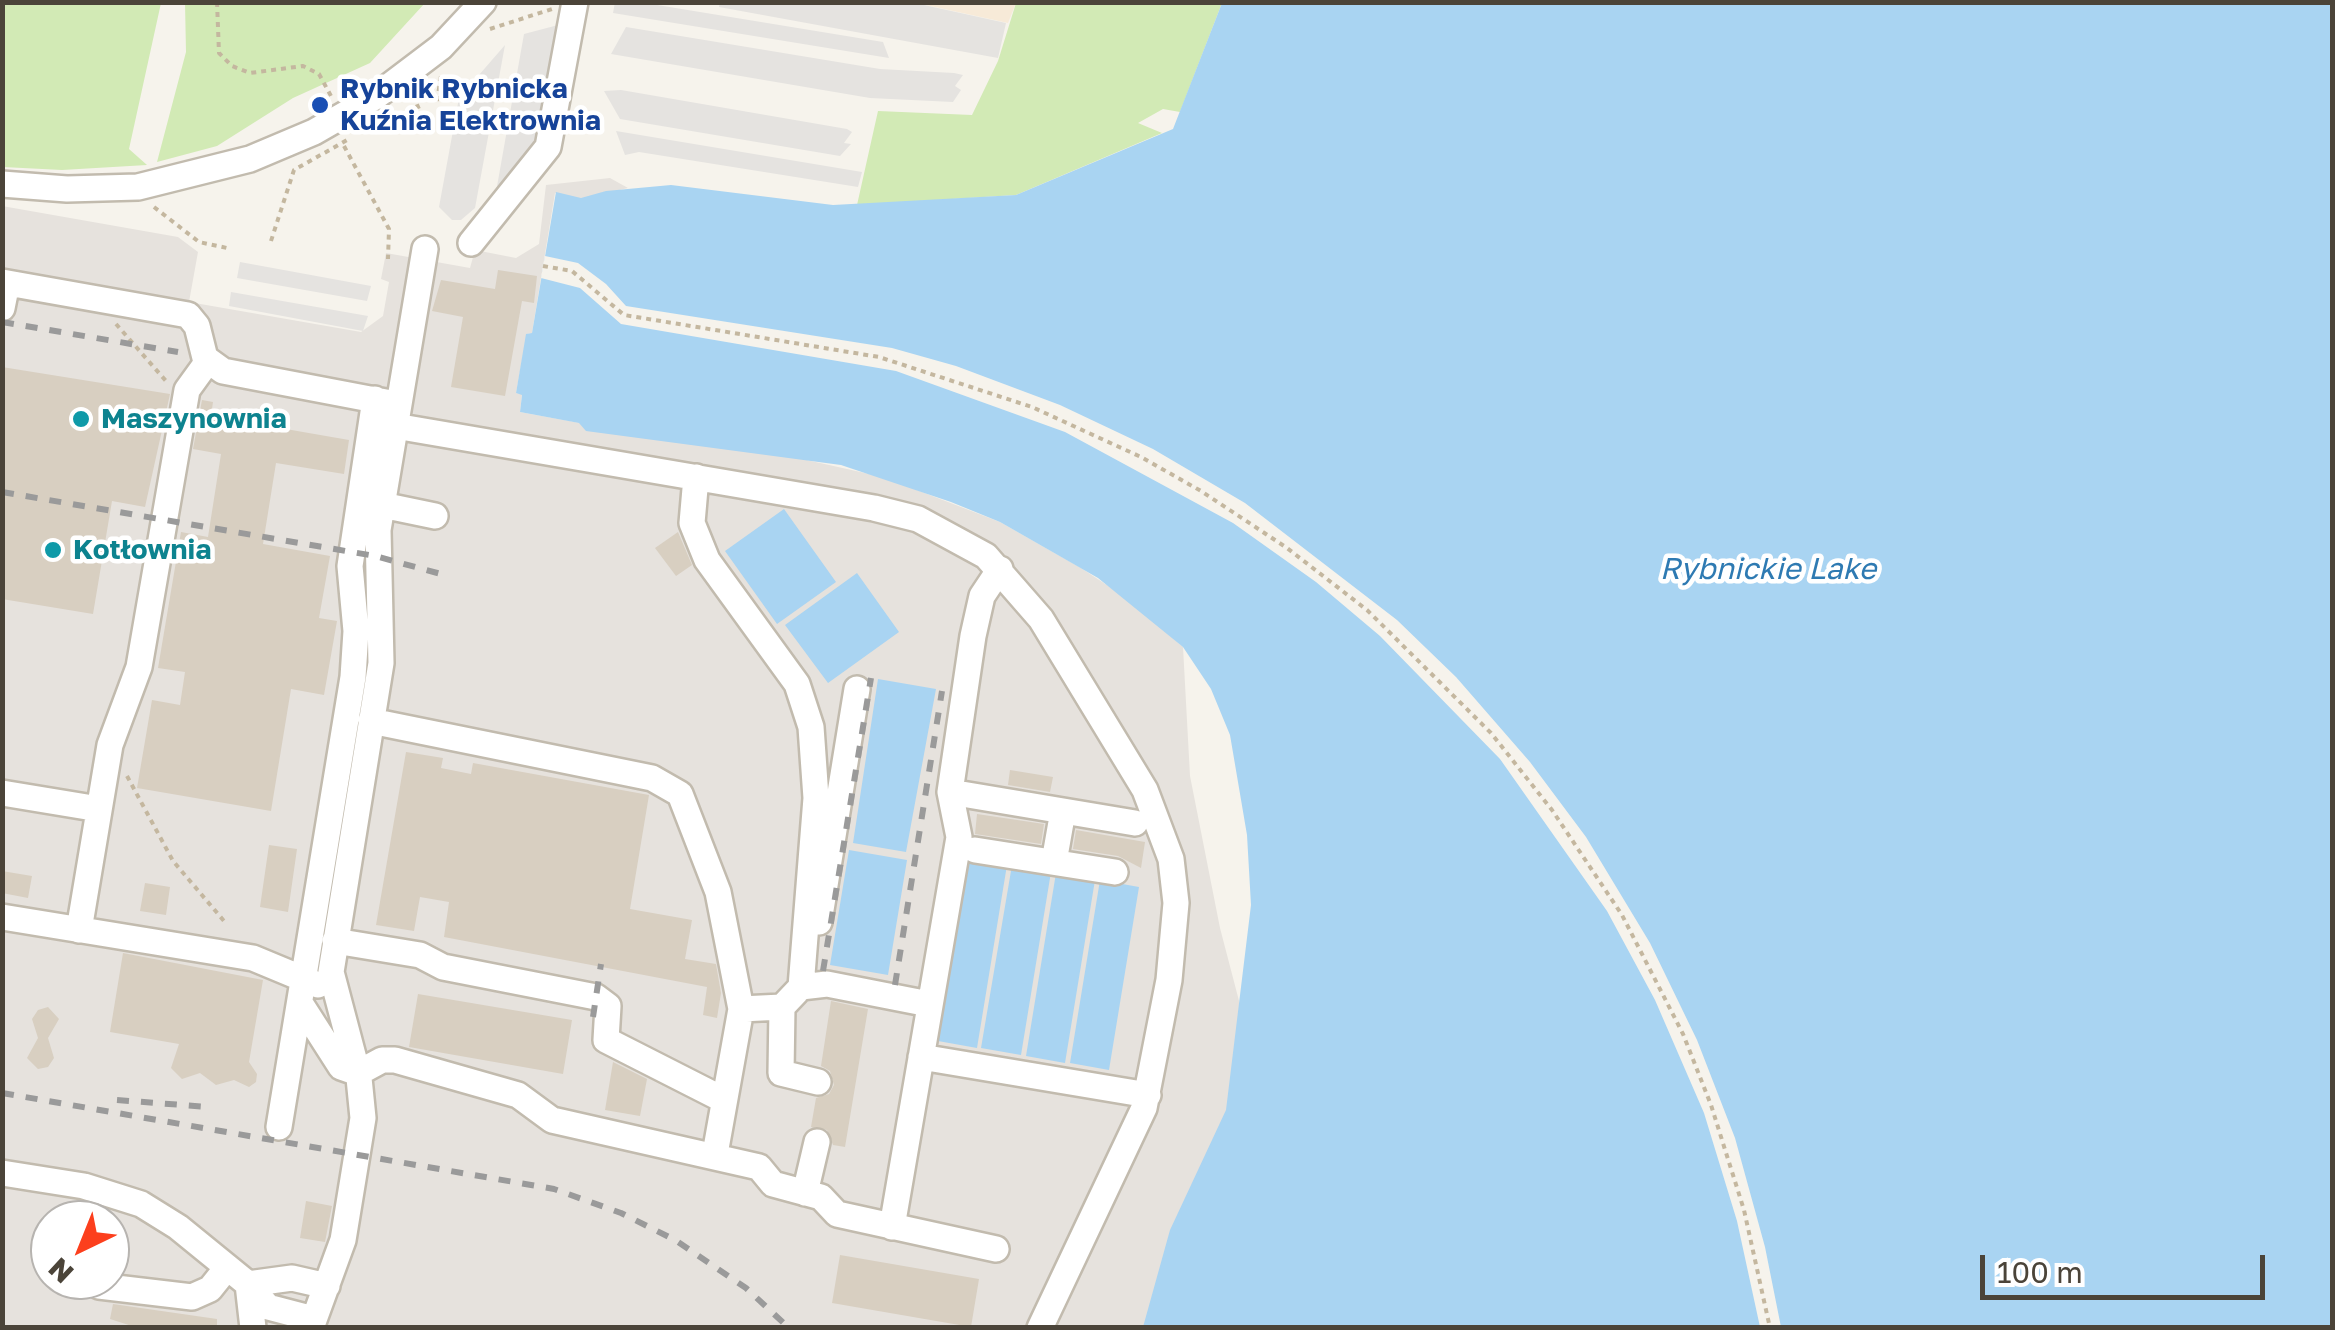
<!DOCTYPE html>
<html>
<head>
<meta charset="utf-8">
<style>
  body { margin:0 }
  #map { position:relative; width:2335px; height:1330px; overflow:hidden; background:#f6f3ec; font-family:"Golos Text",sans-serif }
  canvas { display:block }
  .frame { position:absolute; inset:0; border:5px solid #4b4439; pointer-events:none }
  .north { position:absolute; left:30px; top:1200px; width:100px; height:100px; box-sizing:border-box; background:#fff; border:2px solid #b7b4b0; border-radius:50%; rotate:223deg; font-size:28px; font-weight:700; line-height:40px; text-align:center; color:#4b4439 }
  .north::after { content:''; display:block; margin:auto; width:35px; height:45px; background:#fc3f1d; clip-path:polygon(50% 0,100% 100%,50% 72%,0 100%) }
  .scale { position:absolute; left:1980px; top:1255px; width:285px; height:45px; box-sizing:border-box; border:5px solid #4b4439; border-top:0; padding-left:12px; font-size:30px; line-height:35px; white-space:nowrap; color:#4b4439; -webkit-text-stroke:8px #fff; paint-order:stroke }
</style>
</head>
<body>
<div id="map">
<canvas width="2335" height="1330"></canvas>
<div class="frame"></div>
<div class="north">N</div>
<div class="scale">100 m</div>
</div>
<script>
const g = document.querySelector('canvas').getContext('2d');
g.lineJoin = 'round';
function fill(path, color) {
  g.fillStyle = color;
  g.fill(path, 'evenodd');
}
function shape(rows) {
  const path = new Path2D();
  for (const r of rows) {
    path.moveTo(r[0], r[1]);
    for (let i = 2; i < r.length; i += 2) path.lineTo(r[i], r[i + 1]);
  }
  return path;
}
function stroke(path, color, width, dash) {
  g.strokeStyle = color;
  g.lineWidth = width;
  g.lineCap = dash ? 'butt' : 'round';
  g.setLineDash(dash || []);
  g.stroke(path);
}
function label(font, color, halo, rows, align = 'center') {
  g.font = font + ' "Golos Text",sans-serif';
  g.lineWidth = 9;
  g.setLineDash([]);
  g.textBaseline = 'middle';
  g.strokeStyle = halo;
  g.fillStyle = color;
  for (const [text, x, y, turn = 0] of rows) {
    g.save();
    g.translate(x, y);
    g.rotate((+turn || 0) * Math.PI / 180);
    g.textAlign = isNaN(turn) ? turn : align;
    if (halo) g.strokeText(text, 0, 0);
    g.fillText(text, 0, 0);
    g.restore();
  }
}
fill(shape([
  [917,3,1016,3,1008,23]
]), '#f7ead8');
fill(shape([
  [610,178,628,188,581,199,555,193,532,333,527,334,516,393,522,394,520,412,580,423,587,430,793,457,883,477,1000,522,1081,568,1131,601,1183,647,1190,776,1220,928,1262,1089,1218,1327,3,1327,2,206,178,237,198,252,189,302,361,332,383,316,389,282,381,279,386,253,470,268,475,250,516,258,539,244,546,185],
  [50,1220,110,1220,110,1280,50,1280]
]), '#e6e2dd');
fill(shape([
  [2,3,161,3,129,149,147,165,62,170,3,167],
  [185,3,185,2,425,3,370,63,293,98,217,146,157,162,186,52],
  [1016,3,1222,3,1180,112,1163,109,1138,123,1162,133,1016,195,857,205,878,111,972,115,998,61]
]), '#d2eab5');
fill(shape([
  [615,2,645,3,883,42,889,58,613,13],
  [720,2,915,3,1006,23,998,58,719,7],
  [562,24,544,123,523,161,496,192,524,34],
  [626,27,880,69,954,73,963,75,955,86,961,90,953,102,870,98,611,54],
  [505,45,475,208,461,220,452,220,439,207,459,98],
  [621,90,847,129,852,132,844,143,851,144,840,156,620,119,604,91],
  [616,131,862,172,858,187,639,152,625,155],
  [240,262,371,286,367,301,237,278],
  [231,292,368,316,363,331,229,306]
]), '#e5e3e0');
fill(shape([
  [1222,3,2332,3,2332,1327,1143,1327,1170,1230,1226,1110,1251,905,1247,835,1230,735,1211,689,1183,647,1098,578,1000,522,951,502,841,465,586,431,579,423,520,412,522,395,516,393,526,334,532,333,556,192,581,198,606,191,671,185,833,205,1016,195,1173,129],
  [784,509,836,582,777,624,725,551],
  [857,573,899,632,828,683,785,625],
  [878,679,936,689,906,852,853,843],
  [849,850,907,860,888,975,830,965],
  [968,858,1007,865,977,1048,938,1041],
  [1012,865,1051,872,1021,1055,981,1048],
  [1056,873,1095,880,1065,1063,1026,1056],
  [1100,880,1139,887,1109,1070,1070,1063]
]), '#a9d4f2');
fill(shape([
  [545,256,578,263,606,284,626,306,892,348,956,366,1060,405,1153,449,1245,503,1397,620,1456,677,1530,762,1586,837,1650,943,1697,1040,1735,1138,1765,1247,1781,1327,1760,1327,1737,1221,1704,1113,1655,1000,1607,911,1500,759,1380,636,1316,582,1233,523,1065,432,896,371,621,324,580,288,541,278]
]), '#f6f3ec');
fill(shape([
  [498,270,537,276,534,303,522,301,505,396,451,387,463,317,432,311,441,280,495,289],
  [2,367,170,394,145,507,112,501,93,614,2,599],
  [202,400,213,402,211,416,349,440,344,474,276,463,263,544,330,556,319,618,337,621,324,695,291,689,271,811,137,788,152,700,180,705,185,672,158,668,181,532,208,537,221,454,193,449],
  [678,532,692,565,676,576,655,548],
  [406,752,443,758,441,768,471,774,473,763,649,795,630,909,692,920,685,959,716,964,721,993,717,1018,703,1015,707,987,444,937,449,902,420,897,414,931,376,925],
  [1010,770,1053,777,1050,792,1008,785],
  [977,814,1044,824,1041,844,975,834],
  [1076,830,1145,842,1141,868,1118,856,1073,849],
  [269,845,297,849,288,912,260,907],
  [2,871,32,876,28,898,2,893],
  [145,883,170,887,166,915,140,911],
  [123,953,263,980,249,1062,257,1074,256,1082,249,1087,234,1080,216,1085,200,1073,182,1079,171,1068,179,1044,110,1032],
  [418,994,572,1020,563,1074,409,1047],
  [831,1001,868,1009,845,1147,833,1145,827,1130,811,1127,816,1098,829,1094,834,1085,830,1071,821,1066],
  [48,1007,59,1019,48,1038,54,1058,48,1067,38,1069,27,1058,38,1038,32,1019,38,1010],
  [613,1062,647,1079,640,1116,605,1110],
  [306,1201,332,1206,325,1242,300,1238],
  [840,1255,979,1279,971,1327,832,1303],
  [113,1304,217,1319,217,1328,138,1328,110,1319]
]), '#d8cfc1');
const minor = shape([
  [2,184,67,189,138,187,250,159,314,132,375,97,441,47,483,2],
  [471,243,548,147,575,2],
  [2,282,188,315,197,326,205,358,223,371,391,403],
  [2,308,7,283],
  [395,426,874,508,918,519,986,556,1041,619,1145,790,1171,859,1176,903,1169,980,1144,1108,1040,1328],
  [696,477,692,523,707,560,797,684,811,727,816,798,801,987],
  [382,505,435,516],
  [371,721,652,778,680,794,718,892,741,1009,715,1154],
  [950,792,1135,823],
  [2,793,99,809],
  [975,850,1115,872],
  [1054,862,1063,811],
  [2,917,253,958,318,985],
  [819,922,857,689],
  [79,930,110,745,139,667,187,390,208,361],
  [335,941,420,955,443,967,596,997,608,1006,606,1040,724,1100],
  [300,1003,341,1067,358,1073,382,1060,395,1060,518,1095,552,1120,759,1167,773,1184,821,1197,837,1214,996,1249],
  [782,1007,781,1073,818,1082],
  [741,1009,782,1007,801,987,827,984,929,1004],
  [921,1057,1148,1095],
  [279,1127,353,677,356,631,350,566,375,399],
  [2,1173,84,1186,141,1204,178,1227,248,1284,268,1307,314,1319],
  [805,1193,817,1142],
  [892,1227,959,837,950,792,973,636,982,596,1000,569],
  [248,1284,292,1278,327,1286],
  [248,1284,253,1328],
  [99,1286,192,1297,210,1289,226,1269],
  [311,1328,343,1240,363,1118,359,1078,331,972,381,663,378,530,425,249]
]);
stroke(minor, '#c2bbae', 30);
stroke(shape([
  [217,2,219,53,232,66,250,73,303,66,319,74,331,96],
  [490,29,552,9],
  [413,95,421,114],
  [437,101,441,76],
  [344,146,389,229,388,259],
  [154,207,199,242,227,248],
  [271,241,294,170,349,139],
  [543,266,572,271,624,315,879,357,1032,407,1141,457,1201,491,1287,548,1367,610,1491,733,1552,810,1622,915,1683,1034,1711,1105,1744,1210,1770,1328],
  [116,324,166,381],
  [127,776,173,861,224,921]
]), '#c4b79f', 4, [5, 5]);
stroke(minor, '#fff', 25);
stroke(shape([
  [2,322,178,352],
  [2,492,375,556,441,574],
  [823,971,871,678],
  [895,985,942,691],
  [593,1017,601,964],
  [2,1093,554,1189,621,1213,675,1240,746,1288,789,1328],
  [117,1100,208,1107]
]), '#9a9a9a', 6, [12, 12]);
for (const [x, y, r, color] of [
  [320,105,10,"#1a4fb4"],
  [81,419,10,"#0f9aa8"],
  [53,550,10,"#0f9aa8"]
]) {
  const dot = new Path2D();
  dot.arc(x, y, r, 0, 2 * Math.PI);
  g.fillStyle = color;
  g.fill(dot);
  stroke(dot, '#fff', 4);
}
label('bold 28px', '#164399', '#fff', [
  ["Rybnik Rybnicka",340,89],
  ["Kuźnia Elektrownia",340,121]
], 'left');
label('bold 28px', '#0d838f', '#fff', [
  ["Maszynownia",101,419],
  ["Kotłownia",73,550]
], 'left');
label('italic 30px', '#2e7ab2', '#fff', [
  ["Rybnickie Lake",1768,569]
]);
</script>
</body>
</html>
